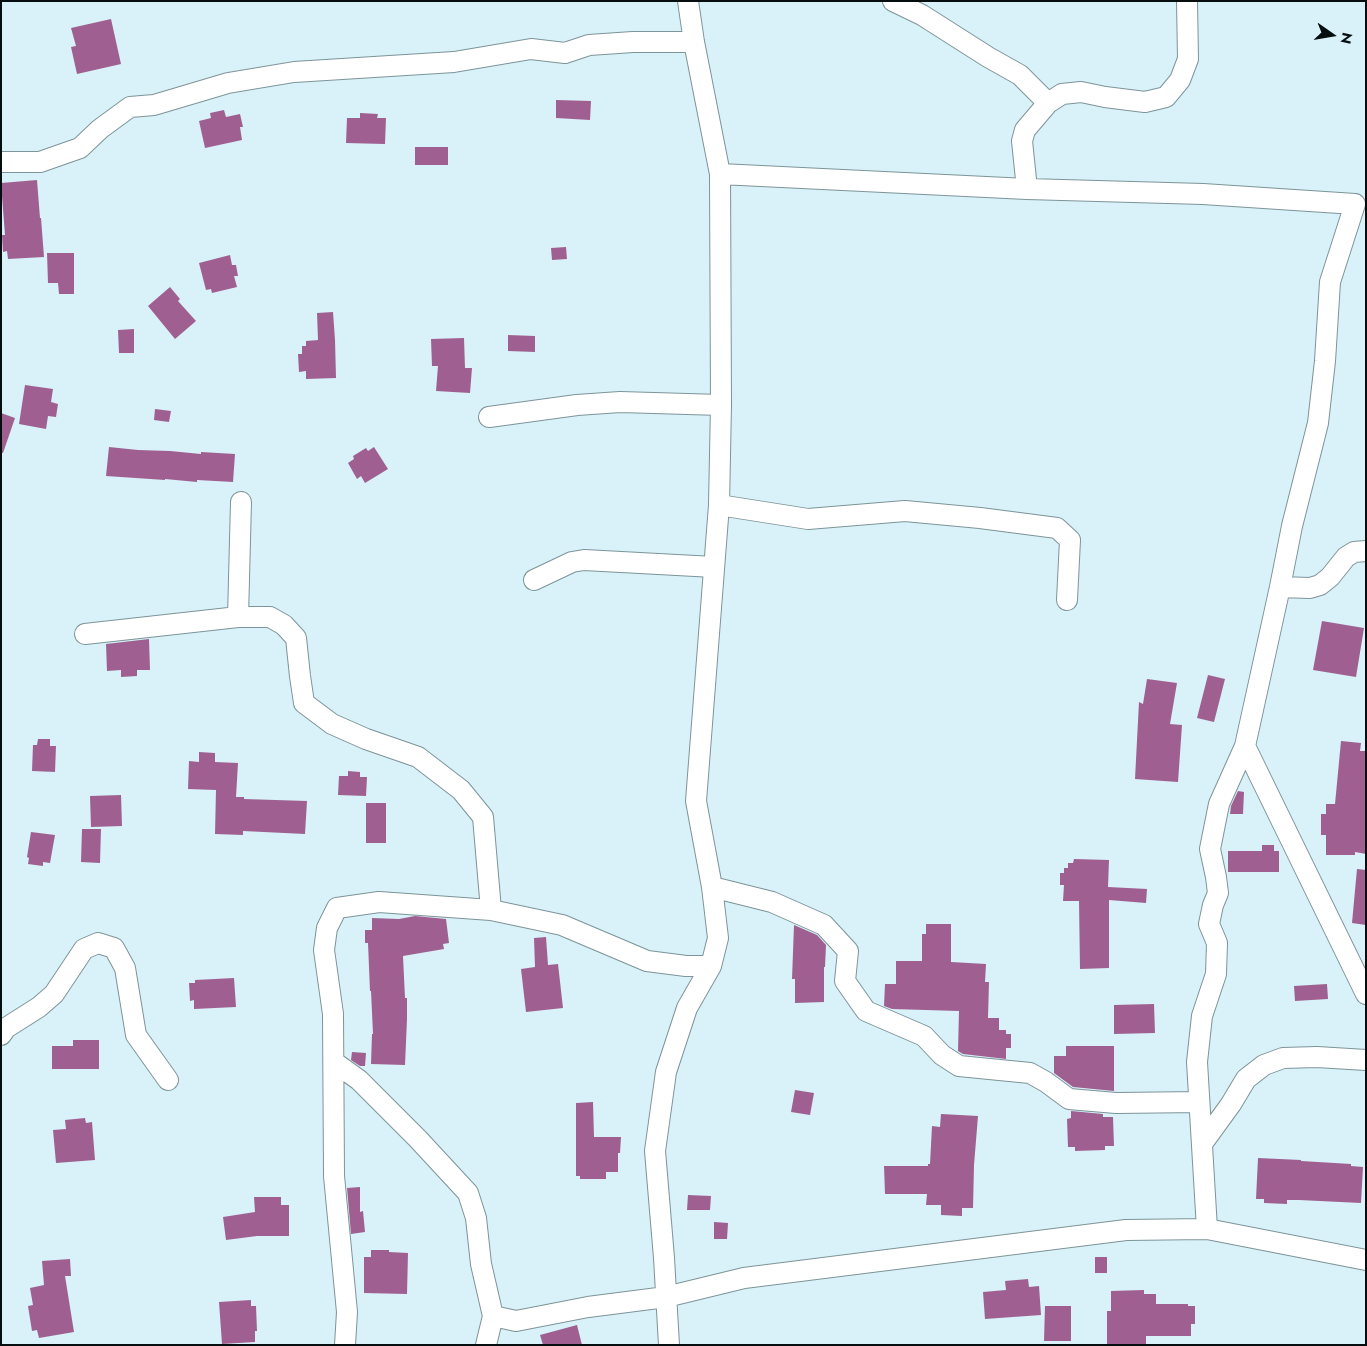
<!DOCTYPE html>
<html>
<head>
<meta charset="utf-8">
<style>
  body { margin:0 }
  #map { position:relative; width:1367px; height:1346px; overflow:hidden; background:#d9f1f8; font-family:Jost,sans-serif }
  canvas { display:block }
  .frame { position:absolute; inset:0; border:2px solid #060d0f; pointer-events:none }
  .north { position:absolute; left:1307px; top:10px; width:50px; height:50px; -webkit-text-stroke:4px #d9f1f8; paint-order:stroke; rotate:103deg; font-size:14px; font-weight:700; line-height:20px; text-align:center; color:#060d0f }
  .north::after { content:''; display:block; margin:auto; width:18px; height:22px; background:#060d0f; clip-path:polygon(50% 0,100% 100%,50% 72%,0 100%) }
</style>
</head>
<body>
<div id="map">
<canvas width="1367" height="1346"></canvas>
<div class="frame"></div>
<div class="north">N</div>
</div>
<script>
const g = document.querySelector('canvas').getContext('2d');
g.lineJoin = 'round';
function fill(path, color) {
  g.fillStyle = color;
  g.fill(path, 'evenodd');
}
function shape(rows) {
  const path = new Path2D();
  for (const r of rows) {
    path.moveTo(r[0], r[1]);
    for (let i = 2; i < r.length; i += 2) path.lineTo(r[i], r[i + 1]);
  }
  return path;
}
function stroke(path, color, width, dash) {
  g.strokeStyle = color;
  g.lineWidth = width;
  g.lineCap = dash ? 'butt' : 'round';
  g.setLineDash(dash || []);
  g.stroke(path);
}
fill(shape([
  [111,19,121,64,77,74,71,47,76,46,71,28],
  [556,100,591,101,590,120,556,118],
  [224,110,226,117,240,114,243,127,240,127,242,140,205,148,199,121,211,118,210,113],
  [360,113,378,114,377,118,386,118,385,144,346,143,347,118,360,118],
  [415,147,448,147,448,165,415,165],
  [37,180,40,218,41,218,44,257,8,259,7,251,3,252,2,235,5,235,1,183],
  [566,247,567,259,552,260,551,248],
  [47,253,74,253,74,294,59,294,58,283,48,283],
  [230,255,232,265,236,265,238,276,234,276,237,287,212,293,211,289,206,290,199,263],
  [170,287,180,299,178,301,196,321,175,339,148,306],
  [333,312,335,340,336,378,306,379,306,371,299,372,298,354,302,354,302,346,306,346,306,341,318,340,317,313],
  [134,329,134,353,119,353,118,330],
  [508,335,535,336,535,352,508,351],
  [464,338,465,368,472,368,470,393,436,391,438,366,432,366,431,339],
  [25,385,53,389,51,402,58,404,56,417,48,416,46,429,19,424],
  [155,409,171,411,169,422,154,420],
  [1,413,15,418,3,453,1,453],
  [109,447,138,450,170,451,201,454,201,452,235,454,233,482,197,480,197,482,165,479,165,480,106,476],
  [374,447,388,469,365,483,361,476,357,479,348,463,354,459,353,456,366,448,368,451],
  [1322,621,1364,628,1356,677,1313,670],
  [149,639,150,670,137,670,137,676,121,677,121,670,107,671,106,644],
  [1208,675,1225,679,1214,722,1197,718],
  [1147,679,1177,683,1170,724,1182,725,1178,782,1135,779,1139,702,1143,704],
  [38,739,50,739,50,746,56,746,55,772,32,771,33,745,37,745],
  [1341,741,1361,743,1360,751,1366,751,1366,854,1355,852,1355,855,1326,855,1326,835,1321,835,1321,814,1326,814,1326,804,1335,804],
  [199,752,215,753,215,762,238,763,236,797,244,797,244,799,307,801,305,834,243,831,243,835,215,834,216,790,188,789,189,761,199,762],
  [348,771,360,772,360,777,367,777,366,796,338,795,339,776,348,776],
  [1238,791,1244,792,1243,814,1230,814,1231,806],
  [121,795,122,826,91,827,90,796],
  [366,803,386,803,386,843,366,843],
  [82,829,101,829,100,863,81,862],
  [31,832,55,835,50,863,43,862,43,866,28,864,29,858,27,857],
  [1262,845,1274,845,1274,851,1279,851,1279,872,1228,872,1228,851,1262,851],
  [1074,859,1109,860,1108,887,1147,889,1146,903,1109,900,1109,968,1080,969,1079,901,1063,901,1064,885,1060,885,1060,873,1064,873,1064,868,1068,868,1068,863,1073,863],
  [1357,869,1366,870,1366,925,1352,923],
  [415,916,446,919,449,943,443,944,444,949,403,956,405,998,407,998,407,1019,405,1065,371,1064,372,1034,373,1034,371,991,370,991,368,943,365,943,365,930,372,930,372,918,399,919],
  [926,924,951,924,951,962,986,964,985,982,989,982,988,1018,999,1018,999,1030,1006,1030,1006,1034,1011,1034,1011,1048,1006,1048,1006,1059,963,1054,958,1051,959,1011,892,1009,884,1006,885,984,896,984,896,961,922,961,922,934,926,934],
  [794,925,817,935,826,945,825,967,824,967,824,1002,795,1003,795,979,792,979],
  [546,937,548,965,558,964,563,1008,526,1012,521,969,535,967,534,938],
  [234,978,236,1007,194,1009,194,1000,190,1001,189,983,195,983,195,980],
  [1327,984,1328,999,1295,1001,1294,986],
  [1154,1004,1155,1033,1114,1034,1114,1005],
  [73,1040,99,1040,99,1069,52,1069,52,1046,73,1046],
  [1066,1046,1114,1046,1114,1091,1073,1087,1054,1073,1054,1056,1066,1056],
  [352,1052,366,1053,365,1066,360,1066,351,1060],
  [795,1090,814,1093,810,1115,791,1112],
  [593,1102,594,1137,621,1137,620,1153,618,1153,618,1172,606,1172,606,1179,580,1179,580,1176,576,1176,576,1103],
  [1071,1111,1103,1114,1103,1117,1113,1117,1114,1146,1105,1146,1105,1150,1075,1151,1075,1147,1068,1147,1067,1119,1071,1118],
  [941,1114,978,1116,974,1165,973,1208,962,1208,962,1216,941,1215,941,1205,926,1205,927,1194,885,1194,884,1166,928,1166,928,1164,930,1164,932,1126,940,1127],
  [85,1118,86,1123,92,1122,95,1160,56,1163,53,1130,66,1129,65,1120],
  [1258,1158,1301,1160,1301,1161,1351,1164,1351,1166,1363,1167,1361,1203,1299,1200,1287,1200,1287,1204,1264,1203,1264,1199,1256,1199],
  [360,1187,360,1212,363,1211,365,1232,351,1234,347,1188],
  [688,1195,711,1196,710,1210,687,1210],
  [254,1197,281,1197,281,1205,289,1205,289,1236,257,1236,226,1240,223,1217,255,1212],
  [714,1222,728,1223,727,1239,714,1239],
  [371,1250,389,1250,389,1252,408,1253,407,1294,364,1293,364,1257,371,1257],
  [1095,1257,1107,1257,1107,1273,1095,1273],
  [70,1259,71,1276,65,1276,74,1332,39,1338,37,1330,32,1331,28,1306,33,1305,30,1288,44,1285,42,1261],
  [1028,1279,1029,1287,1039,1286,1041,1315,985,1319,983,1292,1006,1290,1005,1281],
  [1144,1290,1144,1294,1156,1294,1156,1304,1188,1304,1188,1306,1195,1306,1195,1324,1191,1324,1191,1336,1146,1336,1146,1345,1107,1345,1107,1311,1111,1311,1111,1291],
  [251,1300,251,1306,256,1306,257,1331,255,1331,255,1342,222,1344,219,1302],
  [1045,1306,1071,1306,1071,1341,1044,1341],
  [577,1325,582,1345,543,1345,540,1335]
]), '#9f6091');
const minor = shape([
  [893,1,922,15,988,57,1020,75,1048,103],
  [1,162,40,162,80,148,100,129,130,107,154,105,228,83,294,72,454,62,531,49,565,53,589,45,633,42,694,42],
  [720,174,1027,189,1203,194,1355,204,1330,282,1325,361,1318,423,1292,526,1280,587,1245,746,1219,804,1210,849,1216,877,1218,893,1213,905,1209,924,1217,943,1216,974,1202,1016,1197,1062,1207,1229],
  [1027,189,1022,141,1025,130,1048,103,1062,94,1081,92,1105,97,1145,102,1166,97,1180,80,1188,59,1187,1],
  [489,417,577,405,620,402,721,405],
  [241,502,238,617,270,617,284,625,296,638,300,676,304,703,332,724,366,739,418,757,461,790,483,817,491,910],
  [719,505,808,519,905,511,980,518,1057,528,1070,540,1067,600],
  [534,580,572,562,584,560,714,567],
  [1280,587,1310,588,1320,585,1330,577,1346,557,1354,552,1366,551],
  [85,634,238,617],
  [1245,746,1366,994],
  [712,887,772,902,824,925,848,951,845,981,866,1011,924,1036,942,1055,959,1066,1030,1073,1046,1082,1069,1099,1116,1103,1199,1102],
  [1,1035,6,1028,39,1007,54,994,84,949,98,943,114,948,125,968,136,1035,168,1080],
  [334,1062,359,1080,418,1139,468,1193,476,1218,481,1264,493,1316,516,1321,588,1307,666,1297,744,1278,1126,1230,1207,1229,1366,1260],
  [1202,1144,1231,1104,1246,1079,1264,1065,1283,1058,1317,1057,1366,1060],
  [345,1345,347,1312,334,1176,333,1014,324,950,327,928,337,908,379,902,491,910,562,925,647,961,686,966,711,966],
  [486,1345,493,1316],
  [669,1345,664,1258,655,1151,666,1072,687,1008,711,966,718,938,712,887,696,801,719,505,721,405,720,174,694,42,688,1]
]);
stroke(minor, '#7d9499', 22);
stroke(minor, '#fff', 20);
</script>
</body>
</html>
